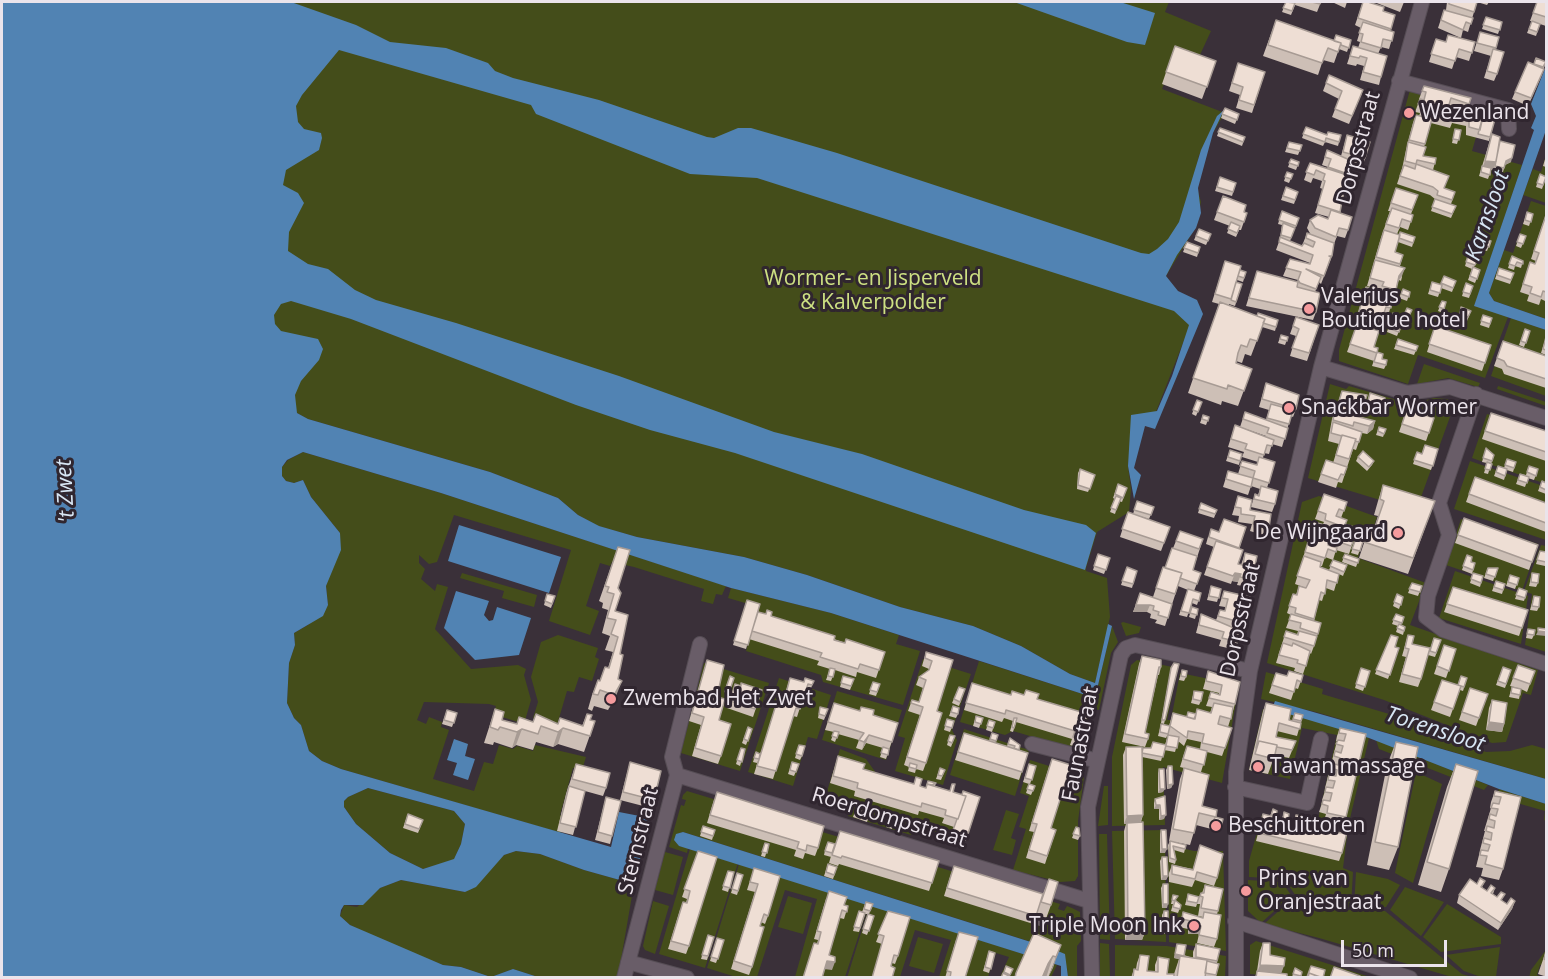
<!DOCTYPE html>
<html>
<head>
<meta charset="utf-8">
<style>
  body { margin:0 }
  #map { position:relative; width:1548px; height:979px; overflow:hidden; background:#3a3039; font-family:"Open Sans",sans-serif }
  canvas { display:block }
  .frame { position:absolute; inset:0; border:3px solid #ebe4eb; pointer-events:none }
  .scale { position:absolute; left:1341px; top:940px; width:106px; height:27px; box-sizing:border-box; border:3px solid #ebe4eb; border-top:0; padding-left:8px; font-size:18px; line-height:21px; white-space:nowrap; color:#ebe4eb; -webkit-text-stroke:4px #30262f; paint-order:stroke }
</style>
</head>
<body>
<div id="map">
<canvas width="1548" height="979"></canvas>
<div class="frame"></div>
<div class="scale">50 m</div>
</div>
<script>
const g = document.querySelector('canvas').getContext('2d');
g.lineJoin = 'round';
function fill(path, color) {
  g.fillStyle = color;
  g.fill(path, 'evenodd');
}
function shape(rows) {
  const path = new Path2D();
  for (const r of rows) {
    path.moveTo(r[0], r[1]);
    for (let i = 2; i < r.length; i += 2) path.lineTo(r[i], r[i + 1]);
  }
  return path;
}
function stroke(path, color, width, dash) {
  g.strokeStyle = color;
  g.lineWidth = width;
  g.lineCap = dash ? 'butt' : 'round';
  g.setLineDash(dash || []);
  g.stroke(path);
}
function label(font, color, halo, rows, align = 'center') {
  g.font = font + ' "Open Sans",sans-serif';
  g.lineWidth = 6;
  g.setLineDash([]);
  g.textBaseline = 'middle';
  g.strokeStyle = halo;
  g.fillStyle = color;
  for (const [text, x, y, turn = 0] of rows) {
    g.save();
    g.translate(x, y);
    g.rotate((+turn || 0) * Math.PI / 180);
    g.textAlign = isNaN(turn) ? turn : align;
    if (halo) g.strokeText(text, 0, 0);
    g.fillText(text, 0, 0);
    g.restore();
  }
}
fill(shape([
  [2,2,1169,2,1165,12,1211,31,1199,57,1173,61,1162,89,1225,113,1199,155,1194,177,1201,202,1194,230,1166,276,1190,325,1152,422,1136,417,1128,466,1131,489,1129,512,1097,532,1086,568,1086,571,1107,578,1110,617,1095,683,1070,674,1021,646,973,626,900,607,807,575,744,557,637,537,598,526,578,515,558,498,490,472,308,419,297,413,2,978],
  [1411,86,1485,106,1472,151,1522,165,1475,305,1508,317,1485,378,1418,355,1408,384,1339,361,1339,350],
  [1546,155,1546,203,1523,195,1533,169,1541,172],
  [1531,201,1546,206,1546,319,1494,301,1489,293,1504,250,1513,253],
  [1511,318,1546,330,1546,396,1491,376],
  [1424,364,1480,383,1478,387,1448,378,1417,384],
  [1330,384,1346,389,1349,386,1397,400,1415,403,1434,398,1447,399,1455,403,1416,511,1308,478],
  [1498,386,1546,402,1546,406,1497,389],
  [1487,414,1546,434,1546,484,1472,458],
  [303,452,441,493,726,586,722,595,716,594,713,604,701,601,704,589,634,567,612,562,610,566,600,563,586,606,599,611,590,635,549,621,571,550,454,515,437,562,429,564,419,555,419,563,425,569,421,579,435,591,437,584,448,587,435,629,471,669,518,665,526,669,524,675,531,700,524,724,493,714,496,706,489,704,424,702,417,720,426,724,429,717,442,722,441,727,449,730,433,779,474,791,484,762,493,764,499,745,513,749,517,746,533,751,535,745,586,757,582,770,573,768,560,815,566,817,561,833,341,769,322,761,309,751,301,725,294,718,287,703,289,663,295,645,294,633,308,625,328,605,326,586,340,541,340,533,311,497,303,480,294,483,286,481,282,476,282,467,288,460],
  [1470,461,1546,487,1546,540,1454,509],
  [1319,496,1377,517,1368,544,1363,542,1358,558,1426,583,1410,625,1538,670,1531,695,1523,693,1506,742,1492,743,1384,700,1267,663,1302,502],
  [1461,519,1538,544,1522,591,1446,565],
  [1541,545,1546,546,1546,652,1525,645,1532,594,1524,591],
  [1455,571,1528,596,1521,644,1439,618],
  [462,573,537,595,534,607,502,598,504,591,460,578],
  [731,588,831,613,899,635,896,644,920,651,903,705,823,682,821,675,746,651,759,607,728,598],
  [1123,622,1141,627,1139,633,1126,636,1121,623],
  [1112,626,1118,642,1111,653,1099,710,1092,708,1077,750,1013,731,1005,735,960,722,979,661,1095,698],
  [558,635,598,648,595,657,599,659,592,681,579,677,574,692,567,691,557,725,533,718,538,702,531,677,541,642],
  [923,659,971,674,952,730,957,740,943,785,895,771,905,738,898,736],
  [1137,660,1178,668,1167,720,1171,720,1180,673,1234,684,1238,690,1222,783,1163,767,1165,825,1112,826,1112,757,1131,665],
  [704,663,769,683,740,771,681,753],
  [1266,672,1323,689,1322,694,1406,719,1486,752,1510,751,1532,745,1546,749,1546,779,1316,712,1261,699],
  [779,678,831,695,817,739,808,737,793,786,748,772],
  [837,691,902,710,886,760,822,740],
  [1263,709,1304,716,1369,738,1348,827,1318,819,1337,735,1302,728,1290,779,1249,770],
  [964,729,1029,750,1015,796,950,775],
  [1376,740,1488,785,1484,790,1379,749],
  [840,749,866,759,876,773,926,789,965,796,952,837,915,826,911,835,848,816,851,805,825,798],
  [1030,760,1084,777,1078,821,1078,876,1075,881,1060,882,1013,870,1026,829,1019,827,1029,796,1020,793],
  [1416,772,1442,784,1413,883,1395,873],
  [1104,786,1108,786,1108,825,1098,826],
  [368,788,454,811,465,824,461,844,454,860,423,869,390,853,356,824,344,807,344,801,348,797],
  [1499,789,1546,804,1546,821,1544,820,1545,811,1496,797],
  [687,791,1060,904,1058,909,1064,911,1067,906,1072,908,1080,912,1081,941,1077,946,1077,977,1068,977,1067,968,1041,945,683,832,678,834,676,840,679,846,688,848,687,853,669,847,681,805,684,806,686,800,682,799,683,795],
  [1006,810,1019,814,1011,838,1016,840,1012,855,993,850],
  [1262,815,1347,836,1343,868,1353,872,1351,907,1303,906,1284,879,1249,877,1249,861],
  [1165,830,1166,942,1115,939,1112,831],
  [1099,834,1107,834,1110,940,1100,939],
  [1168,845,1194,851,1223,851,1226,951,1169,942],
  [690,849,738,863,705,968,659,954],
  [516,851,540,854,584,870,634,884,618,977,538,977,513,969,491,977,461,967,443,965,389,944,350,925,340,916,344,905,357,907,380,888,401,880,465,892,504,855],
  [665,852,683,857,673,895,655,890],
  [739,864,869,904,845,977,795,977,817,899,785,890,757,977,736,977,707,968],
  [1356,872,1388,879,1400,885,1386,907,1354,907],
  [1248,880,1282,882,1298,905,1281,905,1261,923,1248,911],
  [1405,887,1444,902,1421,936,1390,910],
  [788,896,812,903,803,934,778,927],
  [653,901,669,906,655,954,645,950,643,946],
  [870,904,1057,965,1051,977,1000,977,1009,957,996,953,988,977,939,977,951,940,915,930,900,977,847,978],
  [1447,904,1501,937,1501,944,1441,952,1423,937],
  [1282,908,1385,911,1462,974,1472,977,1452,977,1319,938,1264,924],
  [918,937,943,944,934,973,909,966],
  [1256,941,1370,977,1292,978,1250,974,1250,945],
  [1100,943,1109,944,1110,977,1100,977],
  [1115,945,1167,946,1226,956,1225,977,1115,977],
  [1500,947,1496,977,1481,977,1464,971,1446,955],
  [1546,950,1545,966,1540,965,1537,975,1542,977,1529,978,1531,970]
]), '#444d1a');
fill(shape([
  [2,2,291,2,356,25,390,42,446,48,488,63,495,71,513,78,599,100,707,137,714,138,738,128,751,128,837,153,1141,253,1149,254,1157,249,1168,239,1179,222,1201,150,1217,116,1224,110,1213,133,1198,188,1201,213,1196,228,1177,255,1166,276,1178,291,1197,300,1203,314,1155,429,1145,426,1134,468,1141,475,1134,499,1128,466,1131,415,1157,411,1172,376,1189,325,1174,311,757,178,690,174,536,114,531,105,339,50,302,95,296,106,298,122,304,129,321,133,322,138,319,150,286,170,283,185,298,193,304,203,289,232,288,251,308,264,328,269,355,290,376,300,456,323,619,376,774,432,862,454,1024,510,1086,525,1096,533,1085,570,735,453,650,430,576,405,351,319,291,301,281,304,274,315,275,324,281,331,318,339,323,349,319,360,301,381,295,395,297,413,308,419,490,472,558,498,578,515,599,526,637,537,744,557,807,575,900,607,973,626,1021,646,1070,674,1095,683,1108,624,1112,626,1095,698,831,613,731,588,441,493,303,452,287,460,282,467,282,476,286,481,294,483,303,480,311,497,340,533,341,550,326,586,328,605,323,616,294,633,295,645,289,663,287,703,294,718,301,725,309,751,322,761,341,769,611,847,619,812,650,818,634,884,584,870,540,854,516,851,504,855,476,887,465,892,401,880,380,888,363,905,344,905,341,910,340,916,350,925,443,965,461,967,491,977,513,969,538,977,2,978],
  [368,788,454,811,465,824,461,844,454,859,423,869,390,853,356,824,344,807,344,801,348,797],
  [1014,2,1120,2,1155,13,1145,45,1127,42],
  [1546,66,1546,130,1489,293,1494,301,1546,319,1546,330,1474,306,1534,130,1531,128,1536,116,1531,104],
  [459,525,561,557,549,593,448,561],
  [456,591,489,601,484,615,489,621,493,620,497,607,531,618,519,655,475,660,444,628],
  [1275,701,1546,779,1546,804,1499,789,1369,738,1272,709],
  [454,739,468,744,465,756,475,759,468,780,453,775,457,763,447,760],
  [683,832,1053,949,1065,954,1068,977,1061,977,1061,966,679,846,674,840,676,834]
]), '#5183b3');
const minor = shape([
  [1399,81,1508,110,1509,129],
  [1321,367,1407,393,1450,387,1546,418],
  [1476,394,1439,503,1449,535,1428,596,1426,617,1443,630,1546,664],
  [1032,744,1098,761],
  [677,775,1089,901],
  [1235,787,1307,803,1321,739],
  [1235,921,1410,978],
  [628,962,687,978],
  [624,978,677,775,672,757,700,644],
  [1092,978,1088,807,1121,655,1126,648,1135,645,1250,671],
  [1236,978,1236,772,1250,671,1321,367,1422,2]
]);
stroke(minor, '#564d55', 16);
stroke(minor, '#695d68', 14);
fill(shape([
  [1286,2,1321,2,1317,12,1295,5,1291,15,1282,12],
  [1332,2,1347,2,1345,8],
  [1363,2,1383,11,1395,15,1390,31,1394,32,1389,49,1381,47,1378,54,1381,77,1379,85,1360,80,1364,66,1357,64,1356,66,1347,64,1353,46,1358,48,1360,42,1357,41,1361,28,1355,25],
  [1374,2,1404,2,1400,12],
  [1447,2,1489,2,1487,5,1477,2,1468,32,1463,30,1461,38,1438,28,1444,10,1446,10],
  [1537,2,1546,2,1546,26,1534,22,1540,24,1536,36,1527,33,1532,21,1530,21],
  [1486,17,1502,22,1498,34,1482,29],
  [1276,20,1334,41,1351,40,1347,52,1339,49,1334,63,1323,60,1318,75,1263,56],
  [1480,32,1499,37,1495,50,1497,74,1494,81,1484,78,1491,56,1474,51],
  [1436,39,1446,42,1475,42,1469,61,1456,57,1452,69,1429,62],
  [1175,46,1216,61,1202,99,1162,84],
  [1546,62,1541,77,1528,106,1512,99,1515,92,1534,65],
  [1238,63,1265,72,1252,113,1236,108,1240,95,1229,91],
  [1329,75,1363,90,1349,124,1332,117,1339,99,1323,91],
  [1424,86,1469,104,1467,112,1449,106,1448,108,1480,116,1490,137,1489,141,1466,135,1466,126,1452,123,1450,128,1431,123,1424,147,1423,156,1436,158,1433,170,1444,189,1455,192,1451,204,1456,206,1451,218,1431,211,1435,199,1430,195,1397,184,1402,169,1406,150,1413,123,1416,115,1419,116,1420,113,1415,112,1420,99,1423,100,1419,99],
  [1225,108,1239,114,1235,124,1221,118],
  [1306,127,1327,135,1341,135,1338,146,1325,142,1323,146,1302,138],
  [1220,128,1245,137,1242,146,1217,136],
  [1455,129,1461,130,1457,144,1452,143],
  [1492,134,1500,141,1511,162,1505,165,1503,172,1491,170,1488,179,1479,176],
  [1347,135,1365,158,1363,166,1352,163,1346,180,1340,213,1348,230,1345,238,1337,236,1334,244,1332,256,1321,284,1319,282,1315,292,1316,312,1313,320,1246,306,1257,271,1297,282,1298,280,1283,276,1290,259,1310,264,1310,263,1276,250,1280,239,1282,225,1278,224,1282,211,1299,218,1290,241,1302,246,1307,233,1311,235,1307,228,1310,220,1328,219,1329,217,1315,213,1323,189,1320,188,1322,181,1313,178,1311,183,1304,180,1310,163,1327,168,1328,167,1322,165,1327,150,1341,156],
  [1289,142,1302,145,1298,155,1285,152],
  [1546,156,1546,167,1543,166],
  [1291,159,1299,162,1296,170,1288,167],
  [1287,172,1293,174,1289,183,1284,181],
  [1540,174,1546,177,1542,189,1536,187],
  [1220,177,1236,183,1232,196,1215,191],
  [1494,180,1502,183,1499,193,1490,190],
  [1286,187,1298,192,1294,204,1281,200],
  [1396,188,1418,195,1411,214,1413,215,1408,230,1400,227,1397,234,1415,237,1412,247,1398,242,1395,252,1403,255,1400,266,1402,277,1401,281,1399,280,1398,282,1393,298,1380,294,1379,298,1392,302,1388,316,1383,315,1378,330,1372,328,1372,329,1374,347,1386,365,1384,369,1372,366,1374,360,1374,361,1347,352,1356,327,1354,326,1366,287,1380,292,1381,290,1367,286,1381,238,1390,211,1388,211],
  [1223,196,1244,212,1247,213,1241,230,1239,230,1236,237,1227,233,1230,226,1214,220],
  [1527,212,1533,214,1529,226,1523,224],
  [1546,214,1546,296,1545,301,1541,299,1539,305,1527,301,1529,295,1520,292,1530,262,1535,264,1536,261,1531,259],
  [1199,229,1211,234,1206,245,1194,240],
  [1520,234,1526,236,1521,248,1516,246],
  [1485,239,1491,241,1487,251,1481,249],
  [1187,242,1200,247,1197,257,1183,252],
  [1468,256,1478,259,1474,267,1480,270,1475,283,1468,280,1472,269,1465,266],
  [1512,256,1523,261,1521,268,1515,266,1514,270,1508,268],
  [1225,261,1240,270,1246,272,1243,282,1237,280,1236,282,1242,284,1235,306,1229,304,1229,305,1257,316,1278,320,1275,331,1262,327,1251,356,1245,354,1242,363,1236,361,1236,363,1252,369,1238,406,1222,401,1221,405,1188,393,1219,304,1212,302],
  [1499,268,1514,273,1510,284,1495,279],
  [1444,276,1456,281,1452,292,1441,288,1438,297,1428,294,1432,282,1441,285],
  [1466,283,1473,286,1469,298,1462,296],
  [1403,289,1410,292,1407,301,1399,298],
  [1442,301,1446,302,1443,313,1438,311],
  [1461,307,1471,311,1467,321,1458,318],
  [1407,308,1412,310,1408,320,1404,319,1397,336,1387,332,1393,313,1403,317],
  [1483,315,1492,318,1489,328,1480,325],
  [1296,317,1319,325,1307,361,1290,356,1296,336,1290,334],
  [1435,326,1491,345,1482,371,1427,352],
  [1525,329,1530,331,1524,347,1519,345],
  [1281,335,1288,337,1285,345,1278,343],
  [1546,337,1546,355,1541,353],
  [1398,339,1418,346,1414,355,1394,349],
  [1503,341,1546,356,1546,388,1504,374,1502,369,1494,366],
  [1266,383,1296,409,1293,417,1291,416,1282,447,1272,444,1269,454,1264,453,1263,458,1275,462,1267,488,1275,504,1272,512,1251,507,1255,494,1258,495,1260,489,1251,486,1248,495,1223,487,1228,471,1238,474,1242,461,1257,465,1258,462,1242,457,1244,452,1228,447,1235,425,1266,437,1266,436,1240,427,1245,412,1266,420,1269,410,1259,407],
  [1342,391,1367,395,1361,412,1352,409,1350,414,1375,421,1373,429,1367,434,1362,433,1356,450,1353,449,1342,483,1338,482,1336,488,1318,482,1326,460,1333,463,1339,444,1328,441,1332,419],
  [1370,393,1385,398,1382,409,1366,405],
  [1197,400,1202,402,1196,416,1192,414],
  [1407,409,1434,418,1426,441,1399,432],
  [1491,413,1546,431,1546,461,1482,439],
  [1203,415,1209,417,1206,425,1200,423],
  [1379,427,1386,429,1383,437,1376,435],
  [1486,448,1494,455,1488,474,1484,473,1487,463,1482,462],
  [1438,449,1431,470,1413,464,1417,452,1422,454],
  [1230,450,1240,461,1239,465,1226,461],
  [1358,457,1374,461,1372,465,1367,471,1356,461],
  [1507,459,1516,462,1513,472,1507,470,1504,480,1494,476,1498,466,1504,468],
  [1529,466,1538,469,1534,480,1528,478,1525,487,1516,484,1520,474,1526,475],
  [1080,469,1095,475,1088,492,1077,489,1078,473],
  [1475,477,1546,503,1546,532,1466,502],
  [1542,481,1546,483,1546,494,1538,491],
  [1118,484,1127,488,1122,502,1119,501,1115,514,1110,512,1115,499,1113,498],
  [1383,485,1435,501,1408,574,1359,558,1369,528,1374,530,1378,516,1374,515,1378,501],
  [1324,494,1347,502,1341,518,1345,524,1357,528,1352,539,1341,535,1342,534,1341,535,1329,530,1328,535,1353,542,1349,554,1336,550,1333,560,1325,557,1322,566,1320,566,1320,567,1329,570,1333,560,1347,565,1343,576,1339,574,1334,591,1326,588,1322,601,1319,600,1314,621,1321,623,1314,646,1311,654,1310,653,1303,674,1294,671,1295,668,1276,663,1286,631,1297,635,1298,631,1286,628,1291,615,1287,613,1293,594,1296,595,1299,586,1306,588,1295,584,1314,522,1323,524,1324,522,1315,519],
  [1238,496,1269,528,1266,536,1250,531,1252,524,1238,522,1239,516,1232,515],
  [1137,501,1154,507,1149,519,1133,514],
  [1201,503,1217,510,1214,518,1198,513],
  [1128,512,1170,527,1161,551,1120,537],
  [1464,518,1538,545,1529,570,1455,543],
  [1246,527,1239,549,1238,564,1241,565,1245,553,1255,566,1257,580,1254,588,1237,585,1238,582,1232,581,1231,584,1204,575,1214,547,1206,544,1208,537,1219,532],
  [1180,531,1203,539,1193,570,1201,573,1194,591,1201,593,1197,605,1192,603,1187,617,1179,615,1188,590,1178,586,1165,626,1155,623,1157,620,1150,618,1151,614,1147,612,1133,612,1140,593,1153,597,1163,567,1165,568],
  [1357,536,1364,538,1358,555,1351,553],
  [618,547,618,588,615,611,620,654,616,696,608,710,594,706,592,711,588,709,592,695,598,680,600,680,605,667,608,668,613,652,605,650,610,636,602,633,608,610,602,608,603,603,599,601],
  [1540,551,1546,562,1545,566,1536,564],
  [1098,554,1110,558,1104,574,1093,570],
  [1345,554,1359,559,1356,567,1342,562],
  [1467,555,1471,562,1475,563,1472,574,1462,570],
  [1127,567,1137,571,1132,588,1121,585],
  [1488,568,1498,568,1493,581,1484,578],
  [1473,573,1483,576,1480,587,1470,583],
  [1532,573,1538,583,1536,587,1529,586],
  [1510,575,1519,578,1515,589,1506,586],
  [1496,581,1505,584,1502,594,1492,591],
  [1412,583,1422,586,1418,596,1408,593],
  [1211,586,1221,589,1217,602,1207,600],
  [1453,587,1528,610,1519,636,1444,612],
  [1519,588,1527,591,1524,601,1515,599],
  [1224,591,1243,623,1236,650,1219,646,1221,640,1196,633,1201,614,1216,620,1220,610,1225,610,1225,607,1219,606],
  [547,594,555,596,551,608,544,605],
  [1397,594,1403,597,1399,609,1393,606],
  [1534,596,1539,607,1537,611,1530,610],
  [747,600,757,614,771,616,845,643,885,652,876,678,857,672,856,677,835,670,831,681,826,680,830,669,817,665,819,661,749,639,746,649,733,645],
  [1192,607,1198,609,1195,619,1189,617],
  [1396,614,1404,617,1401,625,1405,627,1403,635,1396,632,1398,626,1392,624],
  [1528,629,1534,635,1532,639,1526,638],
  [1391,635,1395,647,1399,648,1388,679,1375,674],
  [1408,635,1412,644,1421,679,1418,687,1399,682,1406,657,1402,656],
  [1434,638,1441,640,1435,657,1428,655],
  [1444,645,1456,649,1446,678,1434,674],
  [926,652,953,660,937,711,926,763,923,771,916,769,915,773,908,771,909,767,904,765,920,715,908,711,912,700,919,702,923,688,916,685,919,677,929,670,929,669,922,666],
  [1142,656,1161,667,1159,675,1158,675,1145,733,1148,739,1145,747,1122,742,1139,664],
  [707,660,717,697,721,756,718,764,692,756,701,725,689,721],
  [1518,665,1535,671,1527,692,1521,689,1519,699,1509,697,1512,687,1518,688,1510,686],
  [1503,667,1511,670,1505,688,1496,685],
  [1171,668,1165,720,1164,724,1161,723],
  [1361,668,1370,671,1363,691,1355,688],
  [1182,670,1186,677,1184,681,1179,680],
  [1208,671,1240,682,1235,704,1228,727,1232,728,1222,756,1207,752,1201,772,1202,806,1215,817,1221,827,1219,831,1196,825,1190,845,1169,841,1180,779,1184,768,1180,767,1184,754,1187,746,1200,749,1201,742,1187,739,1184,746,1178,741,1175,752,1164,750,1161,761,1142,757,1143,815,1141,822,1145,932,1142,940,1125,940,1124,831,1126,824,1124,824,1123,755,1126,747,1142,750,1151,748,1153,742,1165,745,1168,735,1170,736,1168,734,1166,738,1158,736,1161,724,1169,726,1173,713,1186,717,1195,714,1210,713,1212,707,1206,706,1211,692,1219,694,1219,693,1203,689],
  [1276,673,1287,676,1303,675,1298,689,1295,688,1291,700,1269,693],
  [730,676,734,678,728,694,724,692],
  [843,676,854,679,850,690,840,687],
  [790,678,804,682,814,681,809,693,805,692,797,717,793,716,773,779,754,774,758,761,757,763,753,762,756,752,760,754,784,697],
  [1467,678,1463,691,1460,690,1450,717,1431,710,1442,680,1458,685],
  [873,682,880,684,876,696,869,694],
  [972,683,1010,695,1037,699,1088,714,1077,747,1070,745,1072,739,1016,722,1013,732,1010,731,1013,721,1004,718,1002,722,964,710],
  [735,684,762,690,753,717,727,708],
  [959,687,965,689,959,706,952,703],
  [1470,688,1488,694,1476,726,1459,720],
  [1194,691,1201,701,1199,705,1191,703],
  [1492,700,1504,724,1502,732,1486,730,1489,708],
  [834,703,898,723,886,759,880,757,883,748,866,743,862,750,856,748,859,740,838,734,835,742,831,740,834,732,825,730],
  [1266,703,1289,720,1292,721,1295,713,1303,715,1297,736,1277,731,1276,737,1296,741,1289,758,1275,755,1268,774,1249,770,1263,711],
  [953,706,958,714,956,718,949,716],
  [820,707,828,709,824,720,818,718],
  [495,709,502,720,516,724,533,722,582,726,587,714,590,720,595,721,584,752,558,744,553,747,536,742,533,750,516,745,512,748,494,742,493,745,484,743],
  [447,710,457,713,452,727,442,724],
  [976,716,983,718,979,728,973,726],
  [947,719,954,721,950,732,944,730],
  [989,720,995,722,992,732,986,730],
  [748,727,752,729,746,745,742,743],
  [1340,728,1366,734,1346,817,1343,825,1324,821,1326,814,1319,812,1323,800,1322,800,1326,788,1325,788,1337,741,1336,741,1337,736],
  [964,733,989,741,992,733,998,735,995,743,1007,746,1010,738,1019,750,1028,753,1019,780,955,760],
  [950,735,955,736,951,747,947,745],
  [1396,742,1398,847,1389,870,1367,865,1387,765],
  [799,745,802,756,800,760,795,758],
  [741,748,745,749,740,766,736,764],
  [838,756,863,769,926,788,936,783,935,786,950,791,952,784,953,792,962,795,980,797,966,841,951,837,954,827,942,823,944,818,919,811,918,815,854,796,855,791,830,783],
  [630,762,654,800,651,808,620,800],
  [792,762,799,764,794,776,788,774],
  [576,764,606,788,603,796,585,791,573,835,557,831,566,794],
  [1029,764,1036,766,1030,784,1035,786,1031,795,1026,793,1029,784,1023,782],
  [1456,764,1449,869,1441,892,1418,885,1447,787],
  [1168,766,1173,784,1171,788,1167,789,1166,770],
  [1049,767,1051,828,1056,830,1045,864,1026,858,1034,832,1029,831],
  [940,768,945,770,941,780,936,779],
  [1159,769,1163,792,1158,793,1158,773],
  [1495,791,1521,797,1503,869,1499,880,1481,876,1483,868,1476,867,1479,855,1480,850,1485,831,1484,831,1491,808,1490,808,1491,802],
  [1165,796,1164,819,1159,820,1159,809,1154,809,1154,803,1155,799],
  [606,797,612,836,610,844,595,840],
  [714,800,818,848,815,856,805,853,803,859,794,856,796,850,707,823],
  [856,809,870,813,867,822,853,817],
  [1273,809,1276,817,1282,819,1284,812,1288,820,1294,822,1296,815,1300,823,1306,824,1308,818,1311,826,1317,827,1320,821,1323,829,1329,830,1332,824,1335,832,1341,833,1344,826,1342,853,1339,861,1256,841,1263,814,1270,816],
  [408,814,423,820,418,833,403,828],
  [889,818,895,819,892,829,886,827],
  [703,826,715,830,712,840,700,836],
  [1076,827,1080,836,1078,840,1072,838],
  [1161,830,1165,853,1160,853,1160,834],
  [1170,841,1186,845,1184,853,1174,850,1176,860,1175,864,1169,862,1168,845],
  [765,843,769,844,765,857,761,856],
  [835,844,939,861,929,891,839,864,838,866,829,863,831,856,831,857,824,855,826,846],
  [1200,845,1217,878,1214,886,1195,880,1192,887,1169,882,1169,873,1172,865,1193,869],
  [698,851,689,946,686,954,668,949,680,910,686,903,687,899,682,897],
  [1162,857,1168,876,1166,880,1161,880,1160,861],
  [828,864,837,867,833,879,824,876],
  [754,868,768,916,765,924,761,922,752,967,749,975,731,969,755,892,747,890],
  [728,871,734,872,728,892,722,890],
  [737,873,743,875,737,895,731,893],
  [951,874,1043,894,1049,879,1051,905,1043,927,944,896],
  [1485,881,1482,887,1487,891,1495,888,1493,894,1507,904,1515,901,1512,909,1498,930,1457,903,1459,895,1477,884],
  [1163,884,1167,908,1162,908,1161,888],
  [1205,885,1218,911,1217,914,1217,939,1214,947,1197,943,1199,934,1188,934,1188,929,1179,927,1178,932,1171,931,1174,922,1180,923,1183,912,1202,918,1203,917,1198,916,1200,904,1197,904,1196,907,1185,905,1188,894,1198,900,1201,893,1202,893],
  [1173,895,1176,901,1181,905,1178,913,1171,911,1173,904,1171,904],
  [826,899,848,906,844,919,840,918,829,955,832,970,817,944,818,940,814,939],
  [866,902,873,904,869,914,874,916,867,935,862,933,868,914,865,914,859,932,853,931,859,911,862,912],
  [888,911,898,956,895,964,892,963,891,966,892,978,882,944,876,942],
  [1164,911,1168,930,1167,934,1162,934,1162,915],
  [708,935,714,937,707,960,701,959],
  [717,938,724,940,716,963,710,961],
  [956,940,965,978,945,978],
  [1263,943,1281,973,1287,977,1255,978,1257,971,1260,951],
  [1177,944,1184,955,1193,958,1193,952,1196,944,1217,961,1216,978,1131,978,1134,969,1136,969,1137,963,1140,955,1147,971,1155,972,1155,965,1158,957,1167,974,1174,974,1179,959,1174,958],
  [1061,945,1048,978,1014,978,1016,973],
  [989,951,995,953,989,973,983,971],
  [1546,951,1546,978,1543,978,1544,976,1538,974],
  [1295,968,1302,972,1300,978,1292,977]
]), '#cdbfb6');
fill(shape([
  [1512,158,1511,162,1505,165,1506,161],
  [1485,161,1496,162,1493,170,1482,169],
  [1405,268,1402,276,1396,284,1399,276],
  [1375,421,1373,429,1367,434,1369,426],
  [1235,573,1241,574,1238,582,1232,581],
  [1136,605,1150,605,1147,612,1133,612],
  [1538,631,1546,632,1546,636,1536,635],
  [622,681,616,696,608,710,614,695],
  [1489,722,1504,724,1502,732,1486,730],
  [563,728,558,744,553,747,558,732],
  [522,729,516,745,512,748,517,732],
  [869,735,866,743,862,750,864,742],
  [1173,784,1171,788,1167,789,1168,785],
  [1160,789,1165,789,1163,792,1158,793],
  [1156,805,1160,805,1159,809,1154,809],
  [1143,815,1140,823,1124,824,1127,816],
  [1166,815,1164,819,1159,820,1161,816],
  [1162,849,1167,849,1165,853,1160,853],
  [1163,876,1168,876,1166,880,1161,880],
  [1515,901,1512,909,1498,930,1501,923],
  [1163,904,1168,904,1167,908,1162,908],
  [1190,926,1201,926,1199,934,1188,934],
  [1163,930,1168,930,1167,934,1162,934],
  [1128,932,1145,932,1142,940,1125,940],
  [1061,945,1053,968,1048,978,1056,957],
  [1175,954,1184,956,1180,956,1179,959,1174,958],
  [1053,956,1046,978,1042,978,1048,964],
  [827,961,835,962,832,970,824,969],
  [1260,965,1284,966,1281,974,1257,973]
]), '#a79b94');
const building = shape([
  [1286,2,1295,3,1292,11,1283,8,1286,2],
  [1312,2,1321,2,1320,4,1312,2],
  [1363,2,1368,2,1384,7,1383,11,1395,15,1391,29,1358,18,1363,2],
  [1449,2,1477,2,1474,12,1449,4,1449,2],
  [1537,2,1546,2,1546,17,1533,13,1537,2],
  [1444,10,1473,18,1471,24,1466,22,1463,30,1441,20,1444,10],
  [1486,17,1502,22,1500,30,1483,25,1486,17],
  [1276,20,1341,43,1338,52,1328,48,1322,63,1268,45,1276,20],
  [1532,21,1540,24,1537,32,1529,29,1532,21],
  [1363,22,1394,32,1392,41,1383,39,1381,48,1361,42,1363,34,1359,33,1363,22],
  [1480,32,1499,37,1496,48,1477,43,1480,32],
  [1336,35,1351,40,1349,48,1341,45,1341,43,1334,41,1336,35],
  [1448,35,1475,42,1472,53,1459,49,1455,61,1431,54,1436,39,1446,42,1448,35],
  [1175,46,1216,61,1207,87,1166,72,1175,46],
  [1353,46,1387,56,1381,77,1363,72,1367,58,1360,56,1359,58,1350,56,1353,46],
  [1493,49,1504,52,1497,74,1487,71,1493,49],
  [1536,58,1546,62,1543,67,1534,64,1536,58],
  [1528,62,1544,69,1531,98,1515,92,1528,62],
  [1238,63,1265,72,1254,105,1239,100,1243,87,1232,83,1238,63],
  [1329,75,1363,90,1352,116,1335,109,1342,91,1326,83,1329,75],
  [1424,86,1471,98,1469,104,1451,98,1448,108,1483,116,1480,130,1469,127,1469,118,1454,115,1453,120,1421,112,1423,106,1418,104,1420,99,1424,100,1426,92,1422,91,1424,86],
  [1225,108,1239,114,1237,120,1222,114,1225,108],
  [1485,109,1497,112,1490,137,1478,134,1485,109],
  [1474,111,1481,113,1480,116,1473,114,1474,111],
  [1416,115,1432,119,1425,144,1409,140,1416,115],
  [1306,127,1327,135,1328,132,1341,135,1339,142,1326,138,1325,142,1303,134,1306,127],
  [1220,128,1245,137,1243,142,1218,132,1220,128],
  [1455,129,1461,130,1459,140,1453,139,1455,129],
  [1492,134,1500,137,1496,162,1485,161,1492,134],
  [1347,135,1370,142,1365,158,1343,152,1347,135],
  [1500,141,1515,145,1512,158,1506,161,1504,168,1495,166,1500,141],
  [1289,142,1302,145,1300,151,1287,148,1289,142],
  [1408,142,1426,147,1423,156,1436,158,1435,164,1417,160,1416,164,1405,161,1408,142],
  [1327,150,1352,161,1348,174,1328,167,1331,159,1325,157,1327,150],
  [1291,159,1299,162,1298,166,1289,163,1291,159],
  [1310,163,1347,175,1340,212,1318,205,1325,181,1323,180,1325,174,1316,170,1314,175,1306,172,1310,163],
  [1416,164,1449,176,1444,188,1455,192,1452,200,1437,195,1438,191,1433,187,1400,176,1404,165,1415,169,1416,164],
  [1482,166,1491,168,1490,175,1481,172,1482,166],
  [1287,172,1293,174,1291,179,1285,177,1287,172],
  [1540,174,1546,177,1543,185,1537,183,1540,174],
  [1220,177,1236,183,1233,192,1217,187,1220,177],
  [1494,180,1502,183,1500,189,1492,186,1494,180],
  [1286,187,1298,192,1295,200,1283,196,1286,187],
  [1396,188,1418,195,1412,210,1391,203,1396,188],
  [1223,196,1246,205,1244,212,1247,213,1244,222,1217,212,1223,196],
  [1435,199,1456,206,1452,214,1432,207,1435,199],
  [1392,208,1413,215,1411,222,1402,219,1399,228,1386,224,1392,208],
  [1331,210,1352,217,1348,230,1339,228,1336,237,1315,228,1310,220,1318,215,1328,219,1331,210],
  [1282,211,1299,218,1296,226,1279,220,1282,211],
  [1527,212,1533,214,1531,222,1525,220,1527,212],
  [1546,215,1546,292,1543,291,1541,297,1530,293,1532,287,1523,284,1530,262,1535,264,1539,253,1534,251,1546,215],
  [1231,222,1240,226,1237,233,1228,229,1231,222],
  [1283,223,1295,228,1291,238,1281,235,1283,223],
  [1199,229,1211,234,1208,241,1196,236,1199,229],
  [1384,230,1400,235,1395,252,1403,255,1400,264,1376,257,1384,230],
  [1400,232,1415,237,1413,243,1399,238,1400,232],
  [1307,233,1334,243,1332,256,1329,256,1331,257,1324,276,1306,269,1321,277,1316,289,1300,283,1298,280,1301,272,1286,268,1290,259,1310,264,1313,255,1279,242,1280,237,1302,246,1304,243,1313,247,1315,242,1306,238,1307,233],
  [1520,234,1526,236,1523,244,1517,242,1520,234],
  [1485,239,1491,241,1489,247,1483,245,1485,239],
  [1187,242,1200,247,1198,253,1184,248,1187,242],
  [1468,256,1478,259,1475,265,1466,262,1468,256],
  [1512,256,1523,261,1523,264,1517,262,1515,266,1509,264,1512,256],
  [1375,260,1405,268,1399,276,1396,290,1382,286,1384,282,1370,278,1375,260],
  [1225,261,1241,266,1231,299,1215,294,1225,261],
  [1473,267,1480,270,1477,279,1470,276,1473,267],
  [1499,268,1514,273,1511,280,1497,275,1499,268],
  [1240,270,1246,272,1244,278,1238,276,1240,270],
  [1257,271,1298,282,1297,287,1320,293,1316,312,1249,298,1257,271],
  [1444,276,1456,281,1453,288,1441,283,1444,276],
  [1236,282,1242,284,1236,302,1231,300,1236,282],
  [1432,282,1442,285,1440,293,1430,290,1432,282],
  [1466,283,1473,286,1470,294,1463,292,1466,283],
  [1366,287,1381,292,1379,298,1392,302,1391,308,1386,307,1381,322,1375,320,1374,323,1357,318,1366,287],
  [1403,289,1410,292,1409,297,1401,294,1403,289],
  [1442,301,1446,302,1444,309,1439,307,1442,301],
  [1220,302,1265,319,1257,341,1250,339,1247,347,1241,345,1238,353,1236,363,1252,369,1244,391,1228,385,1227,389,1193,378,1220,302],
  [1461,307,1471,311,1468,317,1460,314,1461,307],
  [1407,308,1412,310,1409,316,1404,315,1407,308],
  [1258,313,1278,320,1276,327,1263,323,1265,319,1257,316,1258,313],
  [1393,313,1404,317,1399,332,1388,328,1393,313],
  [1483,315,1492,318,1490,324,1481,321,1483,315],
  [1296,317,1319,325,1309,353,1292,348,1299,329,1293,326,1296,317],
  [1357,324,1379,331,1374,347,1378,348,1377,353,1350,344,1357,324],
  [1435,326,1491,345,1485,363,1429,344,1435,326],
  [1525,329,1530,331,1526,343,1521,341,1525,329],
  [1281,335,1288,337,1287,341,1280,339,1281,335],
  [1546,337,1546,350,1543,349,1546,337],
  [1398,339,1418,346,1416,351,1396,345,1398,339],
  [1503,341,1546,356,1546,379,1507,366,1504,361,1497,358,1503,341],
  [1377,352,1383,354,1382,359,1387,360,1386,365,1374,362,1377,352],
  [1266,383,1299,395,1296,409,1262,399,1266,383],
  [1342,391,1367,395,1364,404,1354,401,1351,412,1337,408,1342,391],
  [1370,393,1385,398,1383,405,1368,401,1370,393],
  [1197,400,1202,402,1198,412,1193,410,1197,400],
  [1271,404,1293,410,1289,424,1267,418,1271,404],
  [1407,409,1434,418,1429,433,1402,424,1407,409],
  [1335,411,1375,421,1369,426,1354,422,1353,426,1333,420,1335,411],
  [1245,412,1288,428,1285,439,1267,433,1269,428,1243,419,1245,412],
  [1491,413,1546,431,1546,452,1485,431,1491,413],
  [1203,415,1209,417,1208,421,1202,419,1203,415],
  [1333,422,1362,432,1359,442,1355,441,1356,439,1342,435,1342,436,1331,433,1333,422],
  [1235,425,1274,440,1272,446,1267,445,1264,455,1245,449,1247,444,1231,439,1235,425],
  [1379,427,1386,429,1384,434,1378,431,1379,427],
  [1342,435,1356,439,1349,459,1336,455,1342,435],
  [1425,445,1438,449,1433,466,1414,460,1417,452,1422,454,1425,445],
  [1486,448,1494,455,1492,461,1483,458,1486,448],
  [1230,450,1242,454,1240,461,1228,457,1230,450],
  [1363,451,1374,461,1369,467,1358,457,1363,451],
  [1259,457,1275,462,1269,483,1253,478,1251,487,1226,479,1228,471,1253,478,1255,471,1240,466,1242,461,1257,465,1259,457],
  [1507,459,1516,462,1514,468,1505,465,1507,459],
  [1326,460,1347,467,1344,475,1341,474,1338,480,1321,474,1326,460],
  [1487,462,1492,464,1490,470,1485,469,1487,462],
  [1498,466,1507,469,1505,476,1496,472,1498,466],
  [1529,466,1538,469,1536,476,1527,472,1529,466],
  [1080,469,1095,475,1090,489,1078,485,1080,469],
  [1520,474,1529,477,1527,483,1518,480,1520,474],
  [1475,477,1546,503,1546,523,1469,494,1475,477],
  [1542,481,1546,483,1546,490,1540,487,1542,481],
  [1118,484,1127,488,1123,498,1115,494,1118,484],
  [1383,485,1435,501,1413,558,1364,542,1369,528,1374,530,1384,501,1380,499,1383,485],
  [1261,486,1278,491,1275,504,1254,499,1255,494,1259,496,1261,486],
  [1324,494,1347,502,1344,511,1339,509,1336,516,1347,520,1344,527,1325,520,1326,514,1318,511,1324,494],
  [1116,496,1121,498,1116,510,1111,508,1116,496],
  [1238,496,1252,500,1250,510,1271,514,1269,528,1253,524,1255,516,1241,514,1241,508,1235,507,1238,496],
  [1137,501,1154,507,1151,515,1134,510,1137,501],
  [1201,503,1217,510,1215,514,1199,509,1201,503],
  [1128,512,1170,527,1164,543,1122,529,1128,512],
  [1464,518,1538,545,1532,562,1458,535,1464,518],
  [1224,519,1246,527,1239,548,1209,537,1211,529,1219,532,1224,519],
  [1314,522,1331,527,1328,535,1353,542,1351,546,1330,539,1328,545,1337,548,1336,552,1328,549,1325,558,1305,552,1314,522],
  [1345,524,1357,528,1354,535,1343,531,1345,524],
  [1180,531,1203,539,1199,549,1176,541,1180,531],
  [1357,536,1364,538,1360,551,1352,549,1357,536],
  [1216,541,1243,550,1238,564,1243,565,1245,553,1257,556,1255,566,1260,567,1257,580,1240,577,1241,574,1235,573,1233,576,1207,567,1216,541],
  [618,547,630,550,618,588,621,593,615,611,628,615,620,654,623,655,618,679,622,681,614,695,600,690,598,695,593,694,598,680,600,681,605,667,609,668,618,637,611,634,616,620,607,618,614,594,607,592,609,587,605,586,618,547],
  [1172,548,1197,556,1193,570,1201,573,1197,584,1180,578,1182,573,1165,568,1172,548],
  [1540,551,1546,552,1546,562,1537,560,1540,551],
  [1098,554,1110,558,1106,570,1094,566,1098,554],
  [1345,554,1359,559,1358,563,1343,558,1345,554],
  [1467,555,1472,557,1471,562,1475,563,1473,570,1463,566,1467,555],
  [1304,556,1321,562,1320,567,1339,574,1337,583,1327,580,1325,594,1321,592,1314,619,1295,613,1296,608,1289,606,1293,594,1297,595,1299,586,1306,588,1310,580,1297,576,1304,556],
  [1333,560,1347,565,1344,572,1330,566,1333,560],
  [1127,567,1137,571,1133,584,1122,581,1127,567],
  [1163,567,1182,573,1175,594,1156,588,1163,567],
  [1488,568,1498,568,1495,577,1486,574,1488,568],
  [1473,573,1483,576,1481,583,1471,579,1473,573],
  [1532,573,1539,574,1538,583,1531,582,1532,573],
  [1510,575,1519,578,1517,585,1508,582,1510,575],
  [1496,581,1505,584,1503,590,1494,587,1496,581],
  [1412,583,1422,586,1420,592,1409,589,1412,583],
  [1211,586,1221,589,1219,598,1209,596,1211,586],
  [1453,587,1528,610,1522,628,1447,604,1453,587],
  [1519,588,1527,591,1525,598,1516,595,1519,588],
  [1188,589,1201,593,1199,601,1193,599,1189,613,1181,611,1188,589],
  [1224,591,1250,597,1243,623,1218,616,1220,610,1225,611,1228,599,1222,598,1224,591],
  [1140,593,1172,604,1168,618,1158,615,1159,612,1153,610,1154,606,1150,605,1136,605,1140,593],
  [547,594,555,596,552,604,545,601,547,594],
  [1397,594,1403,597,1401,605,1394,602,1397,594],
  [1534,596,1540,597,1539,607,1532,606,1534,596],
  [747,600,760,604,748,645,734,641,747,600],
  [1192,607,1198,609,1197,615,1190,613,1192,607],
  [767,610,772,612,771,616,835,636,834,640,845,643,846,639,885,652,879,670,860,664,858,669,820,657,822,653,752,631,758,612,766,614,767,610],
  [1201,614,1241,631,1239,642,1222,638,1224,632,1199,625,1201,614],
  [1291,614,1321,623,1318,634,1300,628,1301,623,1289,620,1291,614],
  [1396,614,1404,617,1402,623,1393,620,1396,614],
  [1399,624,1405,627,1404,631,1397,628,1399,624],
  [1538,628,1546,629,1546,632,1538,631,1538,628],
  [1528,629,1535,630,1534,635,1527,634,1528,629],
  [1286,631,1298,635,1299,631,1317,636,1314,646,1284,637,1286,631],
  [1391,635,1398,637,1395,647,1399,648,1390,675,1376,670,1391,635],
  [1408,635,1414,636,1412,644,1430,648,1421,679,1402,674,1409,649,1405,648,1408,635],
  [1434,638,1441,640,1436,653,1430,651,1434,638],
  [1283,643,1292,646,1293,643,1310,651,1306,666,1297,663,1298,660,1279,655,1283,643],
  [1444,645,1456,649,1449,671,1437,666,1444,645],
  [926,652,953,660,937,711,942,713,926,763,907,757,923,707,911,703,912,700,919,702,926,680,919,677,929,670,932,661,925,658,926,652],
  [1142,656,1161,660,1161,667,1159,667,1145,733,1149,734,1148,739,1125,734,1142,656],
  [707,660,724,665,717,697,725,699,719,720,731,724,721,756,695,748,704,717,692,713,707,660],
  [1174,663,1179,664,1165,720,1162,720,1171,668,1174,663],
  [1518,665,1535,671,1530,684,1513,678,1518,665],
  [1503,667,1511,670,1506,684,1498,681,1503,667],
  [830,668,835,669,833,677,828,676,830,668],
  [1361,668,1370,671,1365,687,1356,684,1361,668],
  [1182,670,1187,671,1186,677,1181,676,1182,670],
  [1208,671,1240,682,1235,704,1209,698,1211,692,1220,695,1222,685,1206,681,1208,671],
  [1289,671,1303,675,1301,682,1297,680,1294,692,1272,685,1276,673,1287,676,1289,671],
  [730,676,734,678,730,690,726,688,730,676],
  [843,676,854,679,851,686,841,683,843,676],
  [1461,676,1467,678,1464,687,1458,685,1461,676],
  [790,678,804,682,805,678,814,681,812,685,808,684,800,709,796,708,776,771,757,766,779,695,785,697,790,678],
  [1442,680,1461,686,1453,709,1434,702,1442,680],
  [873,682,880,684,877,692,870,690,873,682],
  [741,683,762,690,755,709,730,701,735,684,741,686,741,683],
  [972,683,1011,695,1012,691,1024,695,1026,690,1039,694,1037,699,1088,714,1080,739,1073,737,1075,731,1006,710,1005,714,966,703,972,683],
  [959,687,965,689,960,702,954,699,959,687],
  [1512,687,1521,689,1520,695,1511,693,1512,687],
  [1470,688,1488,694,1479,718,1462,712,1470,688],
  [1194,691,1203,692,1201,701,1193,699,1194,691],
  [1492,700,1507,703,1504,724,1489,722,1492,700],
  [834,703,860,711,861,707,874,710,873,715,898,723,892,742,869,735,864,742,859,740,864,733,828,722,834,703],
  [1214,703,1233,707,1231,719,1220,716,1218,724,1232,728,1225,748,1202,743,1204,734,1188,731,1187,738,1170,726,1173,713,1195,719,1197,709,1211,713,1214,703],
  [1266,703,1291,709,1289,720,1301,723,1300,729,1279,723,1276,737,1296,741,1292,750,1277,747,1277,745,1259,741,1256,748,1266,703],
  [953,706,959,708,958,714,951,712,953,706],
  [820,707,828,709,825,716,819,714,820,707],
  [495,709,504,712,502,720,517,724,519,717,533,722,536,714,558,724,560,718,583,726,587,714,592,715,590,720,595,721,590,736,563,728,558,732,541,726,538,734,522,729,517,732,500,727,498,730,490,727,495,709],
  [447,710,457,713,454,723,444,720,447,710],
  [1188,712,1196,714,1194,719,1187,717,1188,712],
  [1295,713,1303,715,1301,721,1293,719,1295,713],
  [976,716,983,718,981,724,975,722,976,716],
  [1014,718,1017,718,1014,728,1012,727,1014,718],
  [947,719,954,721,952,728,945,726,947,719],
  [989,720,995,722,993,728,987,726,989,720],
  [1161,724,1170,726,1168,734,1160,732,1161,724],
  [748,727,752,729,748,741,744,739,748,727],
  [1340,728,1366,734,1346,817,1327,813,1328,806,1322,804,1323,800,1330,801,1332,793,1325,792,1326,787,1333,788,1335,781,1328,780,1329,775,1336,776,1337,770,1331,768,1332,763,1338,765,1340,758,1334,756,1335,751,1341,753,1343,746,1336,744,1338,740,1344,741,1346,734,1339,733,1340,728],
  [834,731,839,732,837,738,832,736,834,731],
  [964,733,1028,753,1022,772,958,752,964,733],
  [992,733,998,735,996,741,990,739,992,733],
  [950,735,955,736,952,743,948,741,950,735],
  [1168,735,1179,737,1177,748,1166,746,1168,735],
  [1010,738,1020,745,1019,750,1014,748,1015,746,1008,744,1010,738],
  [1259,741,1277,745,1274,759,1255,754,1259,741],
  [1153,742,1166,745,1163,757,1142,753,1143,748,1151,748,1153,742],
  [1396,742,1418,747,1398,847,1375,842,1396,742],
  [799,745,805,746,802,756,796,754,799,745],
  [1187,746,1207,751,1204,765,1183,759,1187,746],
  [883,747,889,749,888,755,881,753,883,747],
  [1126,747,1142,747,1143,815,1127,816,1126,747],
  [741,748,745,749,742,762,737,760,741,748],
  [756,752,760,754,759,759,754,758,756,752],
  [838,756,865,764,863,769,914,784,916,777,922,779,920,786,926,788,927,784,950,791,952,784,955,784,953,792,966,796,958,819,945,815,946,810,922,803,921,807,857,788,858,783,833,776,838,756],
  [1052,759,1071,765,1051,828,1056,830,1047,856,1029,850,1037,824,1032,823,1052,759],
  [630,762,661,771,654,800,623,792,630,762],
  [792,762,799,764,796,772,790,770,792,762],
  [910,763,917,765,916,769,909,767,910,763],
  [576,764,610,773,606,788,572,779,576,764],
  [1029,764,1036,766,1032,780,1025,778,1029,764],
  [1456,764,1478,771,1449,869,1427,862,1456,764],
  [1168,766,1172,766,1173,784,1168,785,1168,766],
  [940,768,945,770,942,776,938,775,940,768],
  [1184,768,1209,775,1202,806,1217,810,1216,817,1199,813,1194,833,1173,829,1184,768],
  [1159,769,1164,769,1165,789,1160,789,1159,769],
  [928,781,936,783,932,785,927,784,926,788,928,781],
  [1029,784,1035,786,1033,791,1027,789,1029,784],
  [569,786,585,791,576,827,560,823,569,786],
  [963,791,980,797,967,837,952,833,957,819,958,819,966,796,962,795,963,791],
  [1495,791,1521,797,1503,869,1485,864,1487,856,1480,855,1481,850,1488,851,1490,845,1483,843,1484,838,1491,840,1492,833,1486,831,1487,826,1494,828,1495,821,1489,819,1490,814,1496,816,1498,809,1491,808,1493,803,1499,804,1501,797,1494,796,1495,791],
  [717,792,824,826,818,848,807,845,806,851,797,848,799,842,710,815,717,792],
  [1165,796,1166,815,1161,816,1160,805,1156,805,1155,799,1165,796],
  [606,797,621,801,612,836,598,832,606,797],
  [856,809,870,813,868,818,855,813,856,809],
  [1273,809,1277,811,1276,817,1283,819,1284,812,1289,814,1288,820,1295,822,1296,815,1301,816,1300,823,1306,824,1308,818,1313,819,1311,826,1318,827,1320,821,1325,822,1323,829,1330,830,1332,824,1336,825,1335,832,1342,833,1344,826,1348,828,1342,853,1259,833,1263,814,1271,816,1273,809],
  [408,814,423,820,419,829,405,824,408,814],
  [1215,817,1223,819,1221,827,1213,825,1215,817],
  [889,818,895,819,894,825,888,823,889,818],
  [1143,822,1145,932,1128,932,1127,823,1143,822],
  [703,826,715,830,713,836,701,832,703,826],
  [1076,827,1079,828,1080,836,1073,834,1076,827],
  [1161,830,1166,830,1167,849,1162,849,1161,830],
  [840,831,939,861,932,883,842,856,841,858,832,855,840,831],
  [1170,841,1186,845,1185,849,1173,846,1176,860,1170,858,1170,841],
  [828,842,835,844,832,853,825,851,828,842],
  [765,843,769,844,767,853,762,852,765,843],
  [1200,845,1223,854,1217,878,1197,872,1195,879,1172,874,1172,865,1193,870,1200,845],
  [698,851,717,857,689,946,671,941,683,902,687,903,690,891,684,889,698,851],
  [1162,857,1167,857,1168,876,1163,876,1162,857],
  [828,864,837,867,834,875,826,872,828,864],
  [954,866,1043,894,1036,916,947,888,954,866],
  [754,868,780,876,768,916,764,914,760,926,764,927,752,967,734,961,758,884,750,882,754,868],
  [728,871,734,872,730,888,723,886,728,871],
  [737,873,743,875,738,891,732,889,737,873],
  [1480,878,1485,881,1481,887,1487,891,1491,885,1495,888,1491,893,1497,897,1501,892,1505,894,1501,900,1507,904,1511,898,1515,901,1501,923,1459,895,1470,879,1477,884,1480,878],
  [1049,879,1058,882,1051,905,1041,902,1049,879],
  [1163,884,1168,884,1168,904,1163,904,1163,884],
  [1205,885,1223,889,1218,911,1201,908,1203,897,1200,896,1201,893,1204,893,1205,885],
  [829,891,847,897,844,905,848,906,847,912,842,910,829,955,835,957,835,962,827,961,822,978,803,978,814,943,818,944,821,932,817,931,829,891],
  [1188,894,1199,897,1197,903,1187,901,1188,894],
  [1173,895,1178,896,1175,900,1181,905,1180,909,1173,907,1175,901,1172,900,1173,895],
  [866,902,873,904,870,911,864,909,866,902],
  [859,911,865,913,860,928,854,927,859,911],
  [888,911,910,917,898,956,894,955,891,966,895,968,892,978,872,978,884,936,878,934,888,911],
  [1164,911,1168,911,1168,930,1163,930,1164,911],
  [1183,912,1203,918,1204,912,1221,915,1217,939,1199,935,1201,926,1190,926,1191,921,1182,919,1183,912],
  [868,914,874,916,869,931,863,929,868,914],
  [1174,922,1180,923,1179,928,1173,927,1174,922],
  [959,932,978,937,965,978,950,978,951,972,947,971,959,932],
  [1034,933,1061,945,1056,957,1053,956,1048,964,1042,978,1015,978,1016,973,1034,933],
  [708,935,714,937,708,956,702,955,708,935],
  [717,938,724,940,718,959,711,957,717,938],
  [1263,943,1270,943,1270,955,1285,958,1284,966,1260,965,1263,943],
  [1177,944,1186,945,1184,956,1175,954,1177,944],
  [1196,944,1220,949,1217,961,1196,957,1196,944],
  [989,951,995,953,991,969,985,967,989,951],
  [1546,951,1546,960,1544,959,1546,951],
  [1140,955,1149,956,1147,971,1158,972,1158,957,1169,959,1167,974,1174,974,1174,978,1133,978,1134,969,1138,970,1140,955],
  [1180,956,1207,960,1205,978,1177,978,1180,956],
  [1207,961,1219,964,1216,975,1205,973,1207,961],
  [1006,966,1013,969,1010,975,1004,972,1006,966],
  [1311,966,1325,970,1323,978,1309,973,1307,977,1311,966],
  [1334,967,1360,976,1360,978,1330,978,1334,967],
  [1295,968,1302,972,1301,976,1293,974,1295,968],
  [1257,971,1287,974,1287,978,1256,978,1257,971],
  [1003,973,1009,976,1009,978,1001,978,1003,973],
  [1309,973,1322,978,1308,978,1309,973]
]);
fill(building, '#eeded4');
stroke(building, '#a79b94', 1.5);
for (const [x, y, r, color] of [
  [1409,113,6,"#f59b9d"],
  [1309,309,6,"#f59b9d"],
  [1289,408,6,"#f59b9d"],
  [1398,533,6,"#f59b9d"],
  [611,699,6,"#f59b9d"],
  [1258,767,6,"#f59b9d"],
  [1216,826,6,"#f59b9d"],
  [1246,891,6,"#f59b9d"],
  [1194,926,6,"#f59b9d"]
]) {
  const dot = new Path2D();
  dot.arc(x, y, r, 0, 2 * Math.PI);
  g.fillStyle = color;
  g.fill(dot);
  stroke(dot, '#30262f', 2);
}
label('21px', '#ebe4eb', '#30262f', [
  ["Wezenland",1421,113],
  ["Valerius",1321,297],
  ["Boutique hotel",1321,321],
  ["Snackbar Wormer",1301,408],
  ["De Wijngaard",1386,533,"right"],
  ["Zwembad Het Zwet",623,699],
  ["Tawan massage",1270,767],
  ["Beschuittoren",1228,826],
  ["Prins van",1258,879],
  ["Oranjestraat",1258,903],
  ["Triple Moon Ink",1182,926,"right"]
], 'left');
label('21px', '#ebe4eb', '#30262f', [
  ["Dorpsstraat",1359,148,-75],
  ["Dorpsstraat",1241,620,-77],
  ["Faunastraat",1081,744,-79],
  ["Roerdompstraat",889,818,17],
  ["Sternstraat",639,841,-76]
]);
label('21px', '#cde082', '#30262f', [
  ["Wormer- en Jisperveld",873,279],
  ["& Kalverpolder",873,303]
]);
label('italic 22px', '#d8e6f4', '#30262f', [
  ["Karnsloot",1488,216,-71],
  ["'t Zwet",66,491,-93],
  ["Torensloot",1435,730,18]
]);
</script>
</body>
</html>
